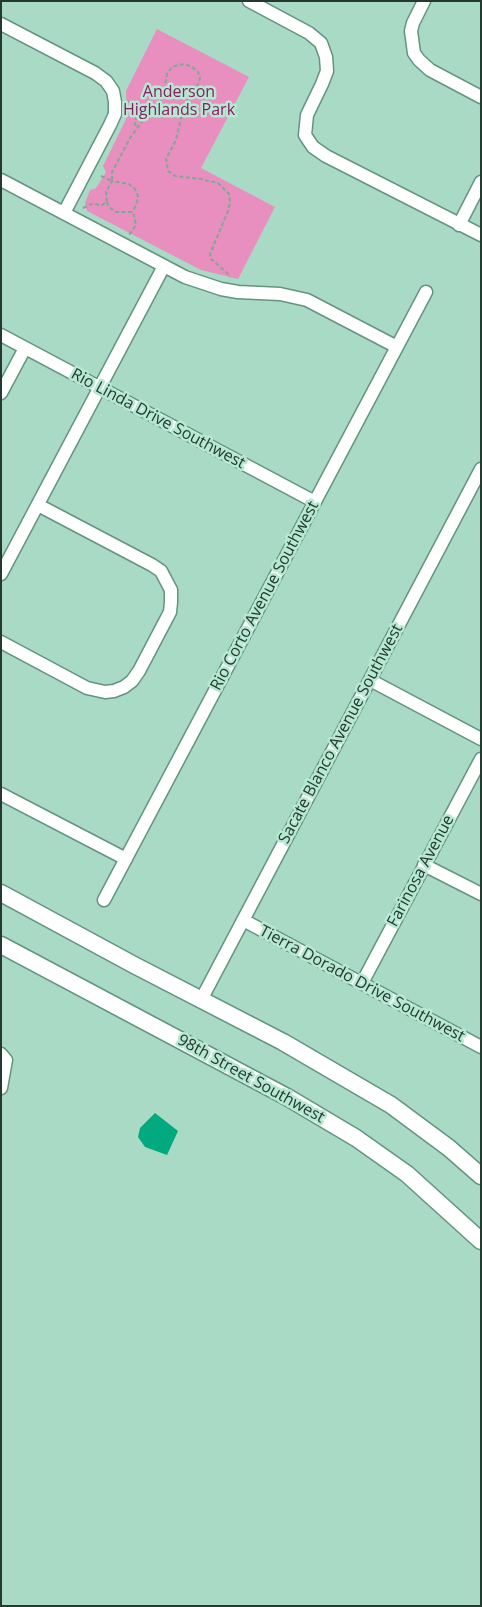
<!DOCTYPE html>
<html>
<head>
<meta charset="utf-8">
<style>
  body { margin:0 }
  #map { position:relative; width:482px; height:1607px; overflow:hidden; background:#a9dac5; font-family:"Open Sans",sans-serif }
  canvas { display:block }
  .frame { position:absolute; inset:0; border:2px solid #253931; pointer-events:none }
</style>
</head>
<body>
<div id="map">
<canvas width="482" height="1607"></canvas>
<div class="frame"></div>
</div>
<script>
const g = document.querySelector('canvas').getContext('2d');
g.lineJoin = 'round';
function fill(path, color) {
  g.fillStyle = color;
  g.fill(path, 'evenodd');
}
function shape(rows) {
  const path = new Path2D();
  for (const r of rows) {
    path.moveTo(r[0], r[1]);
    for (let i = 2; i < r.length; i += 2) path.lineTo(r[i], r[i + 1]);
  }
  return path;
}
function stroke(path, color, width, dash) {
  g.strokeStyle = color;
  g.lineWidth = width;
  g.lineCap = dash ? 'butt' : 'round';
  g.setLineDash(dash || []);
  g.stroke(path);
}
function label(font, color, halo, rows, align = 'center') {
  g.font = font + ' "Open Sans",sans-serif';
  g.lineWidth = 5;
  g.setLineDash([]);
  g.textBaseline = 'middle';
  g.strokeStyle = halo;
  g.fillStyle = color;
  for (const [text, x, y, turn = 0] of rows) {
    g.save();
    g.translate(x, y);
    g.rotate((+turn || 0) * Math.PI / 180);
    g.textAlign = isNaN(turn) ? turn : align;
    if (halo) g.strokeText(text, 0, 0);
    g.fillText(text, 0, 0);
    g.restore();
  }
}
fill(shape([
  [157,29,249,77,201,168,275,207,238,279,201,270,87,211,86,208,85,203,90,190,96,188,103,177,106,172,103,166,127,117,126,91]
]), '#e98fbf');
fill(shape([
  [155,1113,178,1131,167,1155,145,1147,138,1137,140,1128]
]), '#00a97e');
const minor = shape([
  [249,1,309,33,321,43,326,57,327,71,322,84,307,115,305,135,313,147,326,156,481,235],
  [424,1,413,23,411,31,414,53,419,60,430,70,481,97],
  [1,24,95,73,106,81,113,91,115,102,115,114,110,125,64,213],
  [1,180,185,277,221,289,238,292,280,294,307,300,397,347],
  [459,225,481,182],
  [1,335,315,502],
  [1,393,25,348],
  [1,574,164,266],
  [1,642,87,688,105,692,114,691,124,687,132,681,139,671,170,612,171,602,171,590,161,571,152,565,38,505],
  [370,680,481,739],
  [1,794,126,859],
  [424,865,481,894],
  [104,900,426,292],
  [243,920,481,1047],
  [362,983,481,759],
  [201,1000,481,469],
  [1,1054,6,1060,1,1088]
]);
const major = shape([
  [1,893,134,965,283,1042,391,1105,449,1148,481,1176],
  [1,945,287,1097,356,1138,407,1174,481,1241]
]);
stroke(minor, '#649480', 15);
stroke(major, '#649480', 19);
stroke(shape([
  [127,101,133,105,137,111,135,124,137,127],
  [158,108,164,91,167,74,172,67,178,65,185,64,192,67,198,72,200,78,196,91,188,99,182,114],
  [101,176,112,181,112,172,130,138,144,119,153,112,166,105,172,106,178,110,182,114,176,140,166,159,168,171,175,176,201,179,218,183,229,194,230,203,228,211,210,254,211,259,226,272,230,277],
  [107,202,109,207,116,212,133,212,136,225,129,235],
  [83,208,92,204,102,205,107,202,106,192,112,181,129,184,135,189,138,196,137,202,133,212]
]), '#7fa796', 2, [4, 2.5]);
stroke(minor, '#fff', 12);
stroke(major, '#fff', 16);
label('16px', '#891d62', '#b6e8d2', [
  ["Anderson",179,92],
  ["Highlands Park",179,110]
]);
label('16px', '#253931', '#b6e8d2', [
  ["Rio Linda Drive Southwest",158,419,28],
  ["Rio Corto Avenue Southwest",265,596,-62],
  ["Sacate Blanco Avenue Southwest",341,734,-62],
  ["Farinosa Avenue",421,871,-62],
  ["Tierra Dorado Drive Southwest",362,984,28],
  ["98th Street Southwest",251,1079,29]
]);
</script>
</body>
</html>
